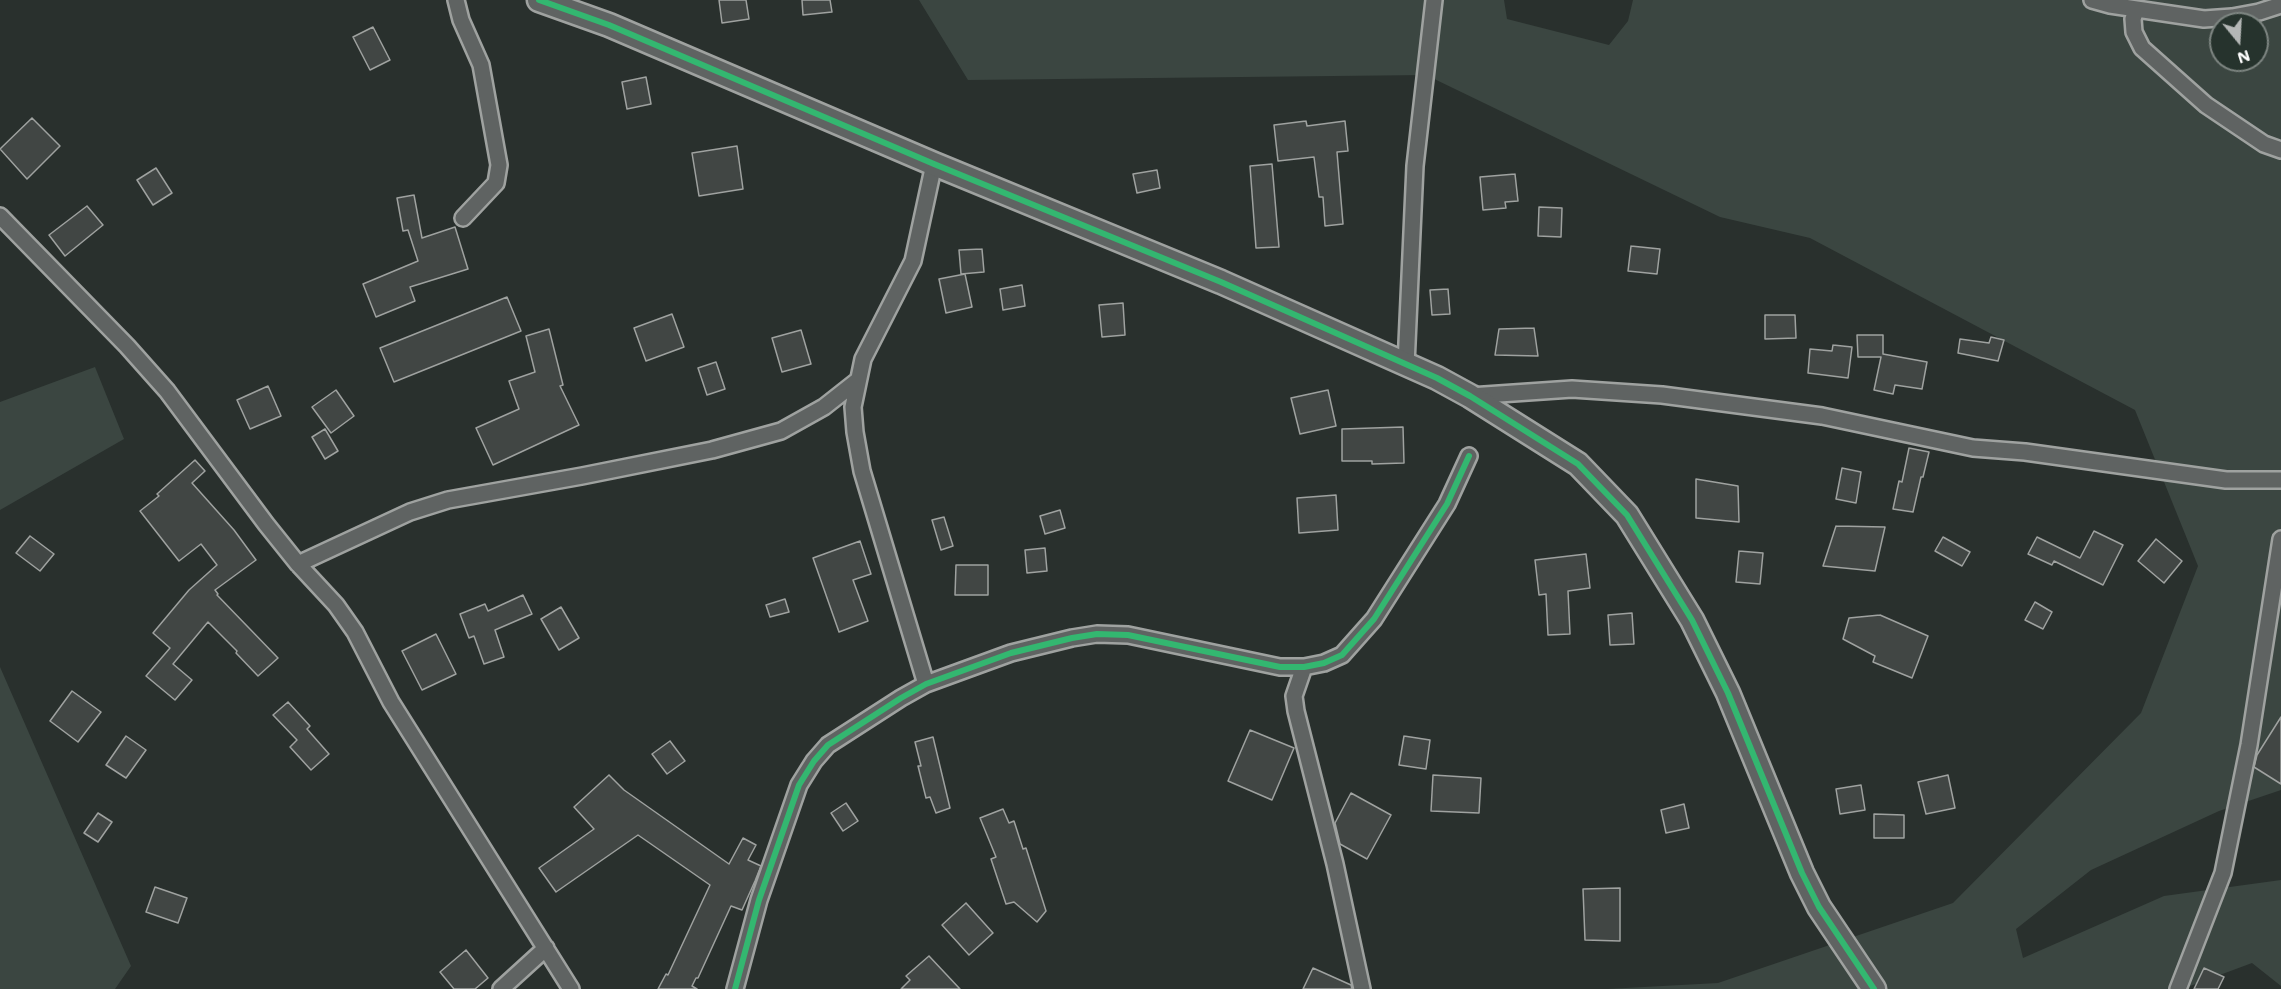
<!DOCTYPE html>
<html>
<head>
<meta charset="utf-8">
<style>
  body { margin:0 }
  #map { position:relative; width:2281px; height:989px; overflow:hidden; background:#29302d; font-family:Mali,sans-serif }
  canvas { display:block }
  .north { position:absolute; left:2209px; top:12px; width:60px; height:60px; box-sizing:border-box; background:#26332d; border:2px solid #7d8581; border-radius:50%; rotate:162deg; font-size:16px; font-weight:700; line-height:24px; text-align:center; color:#fff }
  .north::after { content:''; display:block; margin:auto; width:21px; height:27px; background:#b4b7b6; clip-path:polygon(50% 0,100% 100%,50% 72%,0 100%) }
</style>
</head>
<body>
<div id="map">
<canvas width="2281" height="989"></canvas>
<div class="north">N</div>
</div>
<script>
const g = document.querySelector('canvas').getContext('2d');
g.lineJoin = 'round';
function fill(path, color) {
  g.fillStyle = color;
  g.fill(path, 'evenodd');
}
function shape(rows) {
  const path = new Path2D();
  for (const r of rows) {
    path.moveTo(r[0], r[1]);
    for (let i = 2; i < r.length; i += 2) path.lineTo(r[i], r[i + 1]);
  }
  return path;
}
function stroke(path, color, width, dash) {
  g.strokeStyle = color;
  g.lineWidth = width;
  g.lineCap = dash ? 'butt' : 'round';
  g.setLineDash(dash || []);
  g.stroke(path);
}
fill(shape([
  [919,0,1504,0,1507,19,1609,45,1628,21,1633,0,2281,0,2281,790,2219,811,2091,870,2016,929,2023,958,2164,896,2281,880,2281,986,2252,963,2182,989,1607,989,1718,983,1953,903,2141,713,2198,566,2135,410,1810,238,1720,217,1426,75,968,80],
  [2221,24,2257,24,2257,60,2221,60],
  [95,367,124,439,0,510,0,402],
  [0,667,131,966,115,989,0,989]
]), '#3b4641');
const building = shape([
  [719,0,746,0,749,19,722,23,719,0],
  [802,0,830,0,832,12,803,15,802,0],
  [373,27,390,60,370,70,353,37,373,27],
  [646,77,651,104,627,109,622,82,646,77],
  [32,118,60,146,27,179,0,149,32,118],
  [1306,121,1307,126,1345,121,1348,151,1337,152,1343,224,1325,226,1323,197,1319,197,1314,157,1278,161,1274,125,1306,121],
  [737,146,743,189,699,196,692,153,737,146],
  [1272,164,1279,247,1256,248,1250,166,1272,164],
  [156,168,172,193,153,205,137,180,156,168],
  [1157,170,1160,188,1137,193,1133,174,1157,170],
  [1515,174,1518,201,1505,202,1506,208,1483,210,1480,177,1515,174],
  [414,195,422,238,455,227,468,269,410,287,415,301,376,317,363,284,418,261,408,230,403,231,397,198,414,195],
  [87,206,103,225,65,256,49,235,87,206],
  [1539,207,1562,208,1561,237,1538,236,1539,207],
  [1631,246,1660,249,1657,274,1628,271,1631,246],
  [982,249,984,272,961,274,959,250,982,249],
  [965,274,972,307,946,313,939,279,965,274],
  [1022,285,1025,306,1003,310,1000,289,1022,285],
  [1448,289,1450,314,1432,315,1430,290,1448,289],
  [507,297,521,331,394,382,380,348,507,297],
  [1123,303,1125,335,1102,337,1099,305,1123,303],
  [672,314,684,347,646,361,634,328,672,314],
  [1765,315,1795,315,1796,338,1765,339,1765,315],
  [1534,328,1538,356,1495,355,1499,329,1534,328],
  [549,329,563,385,560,386,579,425,493,465,476,428,519,409,509,381,535,372,526,336,549,329],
  [801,330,811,364,782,372,772,338,801,330],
  [1857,335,1883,335,1883,354,1927,362,1922,389,1895,385,1893,394,1874,390,1881,357,1858,357,1857,335],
  [1991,337,2004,340,1998,361,1958,353,1960,339,1989,343,1991,337],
  [1833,345,1852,347,1848,378,1808,373,1810,349,1832,351,1833,345],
  [716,362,725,389,707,395,698,368,716,362],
  [268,386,281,416,250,429,237,400,268,386],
  [336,390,354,416,331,433,312,407,336,390],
  [1328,390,1336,426,1300,434,1291,398,1328,390],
  [1403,427,1404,463,1372,464,1372,461,1342,461,1342,429,1403,427],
  [325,429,338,451,325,459,312,437,325,429],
  [1909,448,1929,452,1923,477,1921,477,1913,512,1893,509,1899,481,1902,482,1909,448],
  [195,460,205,471,192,483,234,530,256,560,215,590,218,594,217,595,278,658,258,676,236,653,237,651,208,622,173,664,192,680,175,700,146,676,170,648,153,633,189,590,217,565,201,544,179,561,140,511,159,496,157,494,195,460],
  [1842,468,1861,472,1856,503,1836,499,1842,468],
  [1696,479,1738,486,1739,522,1696,518,1696,479],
  [1336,495,1338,530,1299,533,1297,498,1336,495],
  [1060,510,1065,528,1045,534,1040,516,1060,510],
  [944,517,953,546,941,550,932,520,944,517],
  [1836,526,1885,527,1875,571,1823,566,1836,526],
  [2094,531,2123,545,2103,585,2054,561,2052,565,2028,554,2037,537,2080,558,2094,531],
  [30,536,54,554,40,571,16,553,30,536],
  [1943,537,1970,552,1962,566,1935,551,1943,537],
  [2156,539,2182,561,2164,583,2138,561,2156,539],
  [860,541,871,574,853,580,868,621,839,632,813,558,860,541],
  [1045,548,1047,571,1027,573,1025,550,1045,548],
  [1739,551,1763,553,1760,584,1736,582,1739,551],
  [1586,554,1590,588,1568,591,1570,634,1548,635,1546,594,1539,595,1535,560,1586,554],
  [956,565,988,565,988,595,955,595,956,565],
  [523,595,532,614,495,630,504,657,484,664,474,636,469,638,460,614,485,604,488,611,523,595],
  [785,599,789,612,770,617,766,605,785,599],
  [2035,602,2052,612,2043,629,2025,620,2035,602],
  [561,607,579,638,559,650,541,619,561,607],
  [1632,613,1634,644,1610,645,1608,615,1632,613],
  [1880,615,1928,636,1912,678,1873,662,1875,656,1843,639,1849,618,1880,615],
  [436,634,456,674,422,690,402,651,436,634],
  [72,691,101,712,78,742,50,721,72,691],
  [288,702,310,726,307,729,329,754,311,770,290,747,297,740,273,715,288,702],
  [2281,717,2281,784,2254,767,2257,755,2281,717],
  [1250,730,1294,748,1272,800,1228,781,1250,730],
  [126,736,146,750,126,778,106,765,126,736],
  [1404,736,1430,740,1426,769,1399,765,1404,736],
  [933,737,950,808,936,813,930,797,926,798,918,766,921,766,915,742,933,737],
  [670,741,685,761,667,774,652,754,670,741],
  [609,775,624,790,729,864,743,838,756,845,748,860,761,866,755,881,742,910,731,906,698,978,696,978,692,986,697,989,658,989,666,974,668,975,710,885,638,835,556,892,539,868,594,829,574,807,609,775],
  [1433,775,1481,778,1479,813,1431,811,1433,775],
  [1948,775,1955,808,1926,814,1918,782,1948,775],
  [1861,785,1865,810,1840,814,1836,789,1861,785],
  [1351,793,1391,815,1367,859,1340,844,1335,823,1351,793],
  [846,803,858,821,843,831,831,813,846,803],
  [1684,804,1689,828,1666,833,1661,810,1684,804],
  [1003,809,1009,823,1014,821,1023,849,1026,848,1046,911,1037,922,1014,902,1006,904,991,859,996,857,980,818,1003,809],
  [98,813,112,822,98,842,84,833,98,813],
  [1874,814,1904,815,1904,838,1874,838,1874,814],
  [155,887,187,898,178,923,146,912,155,887],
  [1620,888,1620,941,1585,940,1583,889,1620,888],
  [966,903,993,933,969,955,942,925,966,903],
  [466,950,488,978,475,989,454,989,440,972,466,950],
  [929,956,960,989,901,989,910,980,906,976,929,956],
  [1313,968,1351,985,1352,989,1303,989,1313,968],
  [2204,968,2224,977,2218,989,2194,989,2204,968]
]);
fill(building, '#414644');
stroke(building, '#9fa2a0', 1.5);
const street = shape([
  [456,0,461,20,481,65,499,165,496,183,463,218],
  [2092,0,2110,5,2204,19,2232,17,2259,12,2281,5],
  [2136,9,2133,19,2134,32,2142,48,2206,105,2264,144,2281,150],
  [0,216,127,346,167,391,266,524,298,564,336,605,355,632,391,702,571,989],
  [1406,365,1415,166,1434,0],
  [1470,396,1572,389,1662,395,1822,416,1973,448,2025,452,2226,480,2281,480],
  [298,564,410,512,448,500,582,476,712,450,781,431,824,407,857,381],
  [1304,667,1294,696,1296,711,1335,864,1362,989],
  [926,684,862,471,855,432,853,407,863,359,913,261,934,164],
  [501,989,546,948],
  [735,989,759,900,799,785,814,761,828,745,901,698,926,684,1011,653,1072,638,1097,634,1128,635,1280,667,1304,667,1324,663,1342,655,1374,619,1447,504,1469,456],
  [2178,989,2223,873,2249,745,2281,539]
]);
const secondary = shape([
  [539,0,609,25,934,164,1221,282,1437,378,1470,396,1578,464,1627,515,1692,620,1728,693,1802,873,1819,907,1874,989]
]);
stroke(street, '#9fa2a0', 20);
stroke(secondary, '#9fa2a0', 27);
stroke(street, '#5f6362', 15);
stroke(secondary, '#5f6362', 22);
stroke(shape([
  [539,0,609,25,934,164,1221,282,1437,378,1470,396,1578,464,1627,515,1692,620,1728,693,1802,873,1819,907,1874,989],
  [735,989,759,900,799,785,814,761,828,745,901,698,926,684,1011,653,1072,638,1097,634,1128,635,1280,667,1304,667,1324,663,1342,655,1374,619,1447,504,1469,456]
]), '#33b770', 6);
</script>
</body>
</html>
